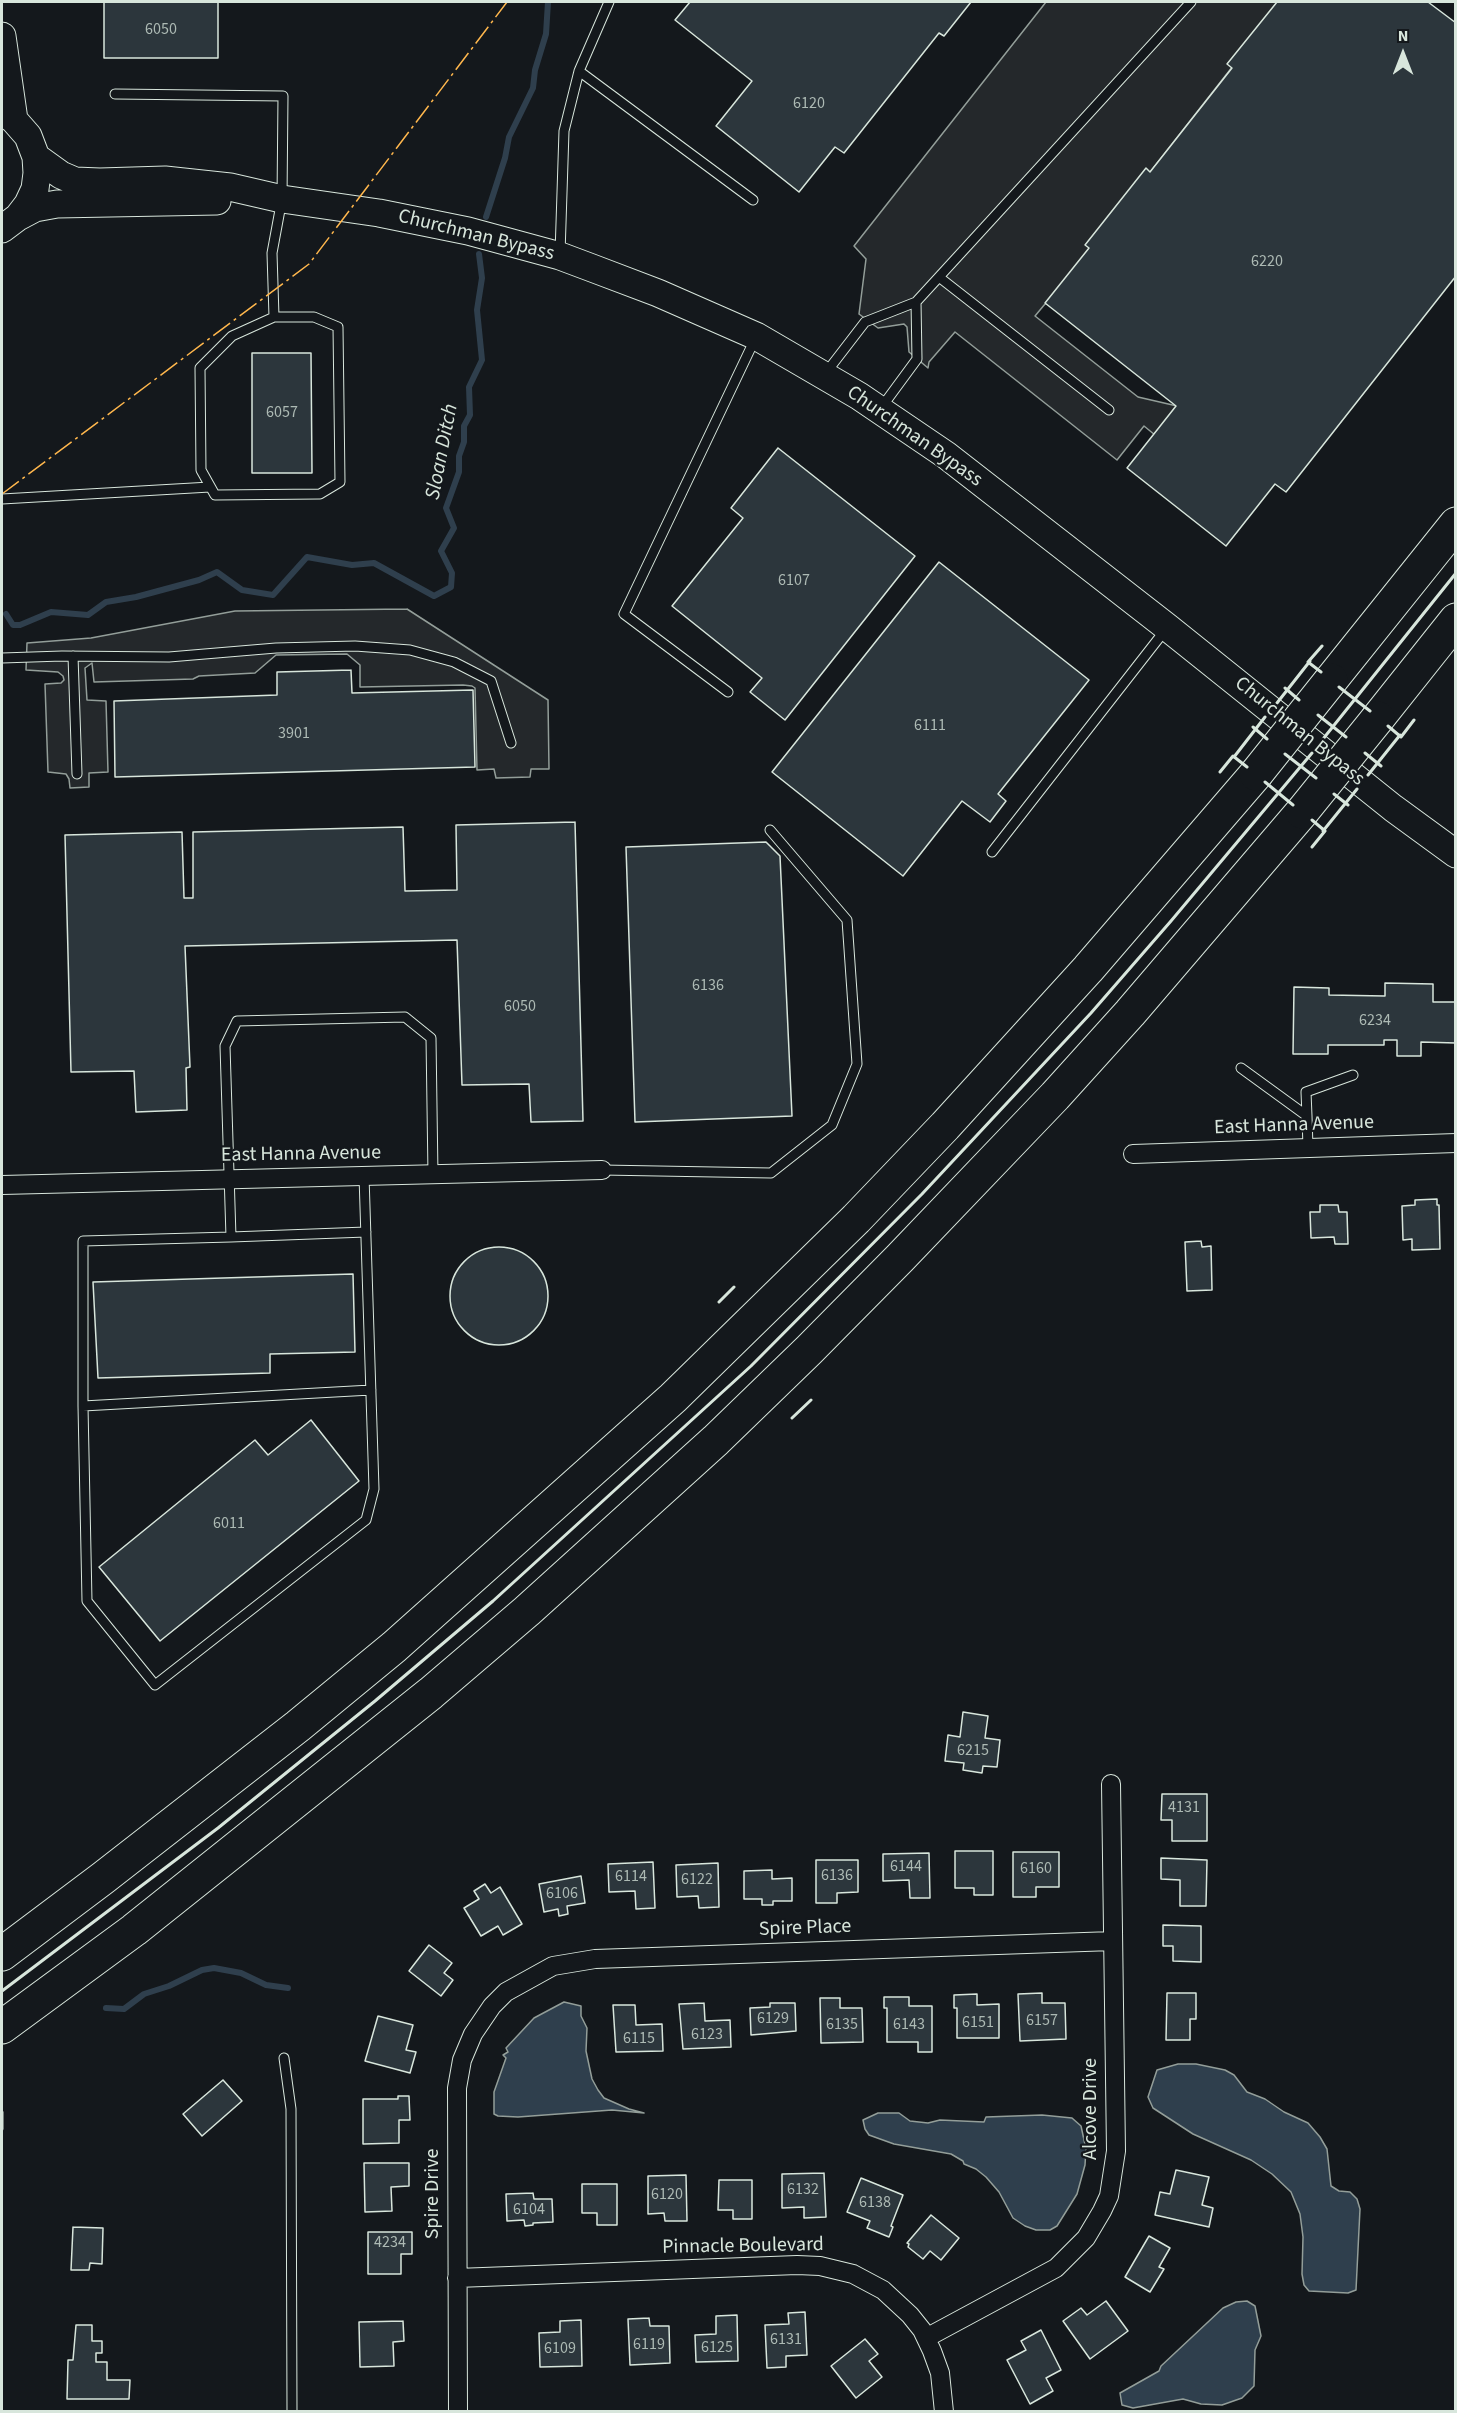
<!DOCTYPE html>
<html>
<head>
<meta charset="utf-8">
<style>
  body { margin:0 }
  #map { position:relative; width:1457px; height:2413px; overflow:hidden; background:#14181c; font-family:"Source Sans 3",sans-serif }
  canvas { display:block }
  .frame { position:absolute; inset:0; border:3px solid #d8e6dc; pointer-events:none }
  .north { position:absolute; left:1373px; top:24px; width:60px; height:60px; -webkit-text-stroke:4px #14181c; paint-order:stroke; rotate:0deg; font-size:16px; font-weight:700; line-height:24px; text-align:center; color:#d8e6dc }
  .north::after { content:''; display:block; margin:auto; width:21px; height:27px; background:#d8e6dc; clip-path:polygon(50% 0,100% 100%,50% 72%,0 100%) }
</style>
</head>
<body>
<div id="map">
<canvas width="1457" height="2413"></canvas>
<div class="frame"></div>
<div class="north">N</div>
</div>
<script>
const g = document.querySelector('canvas').getContext('2d');
g.lineJoin = 'round';
function fill(path, color) {
  g.fillStyle = color;
  g.fill(path, 'evenodd');
}
function shape(rows) {
  const path = new Path2D();
  for (const r of rows) {
    if (r.length === 3) {
      path.moveTo(r[0] + r[2], r[1]);
      path.arc(r[0], r[1], r[2], 0, 2 * Math.PI);
      continue;
    }
    path.moveTo(r[0], r[1]);
    for (let i = 2; i < r.length; i += 2) path.lineTo(r[i], r[i + 1]);
  }
  return path;
}
function stroke(path, color, width, dash) {
  g.strokeStyle = color;
  g.lineWidth = width;
  g.lineCap = dash ? 'butt' : 'round';
  g.setLineDash(dash || []);
  g.stroke(path);
}
function label(font, color, halo, rows, align = 'center') {
  g.font = font + ' "Source Sans 3",sans-serif';
  g.lineWidth = 4.5;
  g.setLineDash([]);
  g.textBaseline = 'middle';
  g.strokeStyle = halo;
  g.fillStyle = color;
  for (const [text, x, y, turn = 0] of rows) {
    g.save();
    g.translate(x, y);
    g.rotate((+turn || 0) * Math.PI / 180);
    g.textAlign = isNaN(turn) ? turn : align;
    if (halo) g.strokeText(text, 0, 0);
    g.fillText(text, 0, 0);
    g.restore();
  }
}
const parking = shape([
  [1046,2,1283,2,1047,304,1045,304,1035,316,1138,397,1177,406,1155,435,1144,426,1117,460,955,332,929,362,928,368,909,352,907,327,904,324,878,328,859,314,866,259,854,246,1046,2],
  [407,609,548,700,549,769,531,769,530,777,496,778,494,769,477,770,475,688,472,686,463,685,360,687,360,665,347,654,276,655,255,673,199,676,193,679,94,682,92,663,85,668,87,700,106,701,108,772,89,773,89,787,70,788,69,779,66,774,48,772,45,684,61,683,64,680,63,676,58,672,26,670,27,643,91,638,235,611,407,609]
]);
fill(parking, '#24282b');
stroke(parking, '#939e99', 1.5);
const water = shape([
  [564,2002,581,2006,581,2016,587,2028,586,2051,592,2079,598,2090,604,2098,629,2109,644,2113,612,2110,518,2117,498,2116,494,2114,494,2092,506,2058,503,2055,508,2052,506,2048,534,2018,564,2002],
  [1178,2064,1196,2064,1225,2070,1234,2075,1247,2092,1265,2099,1284,2112,1308,2123,1320,2137,1327,2149,1331,2186,1339,2191,1350,2192,1357,2199,1360,2209,1356,2290,1348,2293,1309,2291,1304,2285,1302,2274,1303,2237,1300,2214,1291,2192,1272,2174,1251,2160,1193,2134,1153,2108,1148,2097,1157,2070,1178,2064],
  [878,2113,899,2113,910,2121,928,2123,940,2120,984,2122,986,2117,1042,2115,1072,2118,1081,2126,1086,2149,1085,2165,1077,2194,1057,2226,1050,2230,1036,2230,1025,2226,1013,2218,999,2192,986,2177,976,2169,964,2164,963,2161,951,2154,894,2144,869,2135,865,2129,863,2120,878,2113],
  [1247,2301,1255,2306,1261,2336,1255,2350,1254,2386,1242,2398,1222,2405,1201,2404,1183,2399,1133,2408,1122,2405,1120,2393,1159,2371,1161,2366,1223,2308,1236,2302,1247,2301]
]);
fill(water, '#2f3f4d');
stroke(water, '#939e99', 1.5);
stroke(shape([
  [486,217,505,158,509,137,533,88,535,70,546,34,548,2],
  [6,614,13,625,20,625,51,612,88,615,106,602,136,597,199,580,217,572,242,590,273,595,307,557,352,565,374,563,434,596,451,587,452,573,441,551,454,528,446,508,459,472,459,456,464,442,464,426,470,415,469,387,482,360,477,310,482,278,479,254],
  [106,2008,124,2009,144,1994,169,1986,202,1970,214,1968,241,1973,266,1985,288,1988]
]), '#2f3f4d', 6);
const building = shape([
  [104,2,218,2,218,58,104,58,104,2],
  [690,2,971,2,944,36,939,33,844,153,835,147,799,192,716,126,752,81,675,20,690,2],
  [1277,2,1428,2,1456,23,1456,276,1286,492,1275,484,1226,546,1127,468,1176,406,1045,303,1089,248,1085,245,1146,168,1150,172,1232,68,1227,64,1277,2],
  [252,353,311,353,312,473,252,473,252,353],
  [778,448,915,556,785,720,750,692,762,678,672,606,743,518,731,508,778,448],
  [939,562,1089,680,998,794,1006,801,990,822,962,801,903,876,772,772,939,562],
  [351,670,352,693,473,690,475,767,115,777,114,701,277,695,277,672,351,670],
  [575,822,583,1121,531,1122,529,1084,462,1085,457,940,185,946,190,1067,186,1068,187,1110,136,1112,134,1071,71,1072,65,835,182,832,184,898,193,898,193,832,403,827,405,891,457,890,456,825,575,822],
  [766,842,780,856,792,1116,635,1122,626,847,766,842],
  [1385,983,1433,984,1433,1002,1456,1002,1456,1043,1421,1042,1421,1056,1397,1056,1397,1040,1384,1040,1384,1045,1328,1045,1328,1054,1293,1054,1294,987,1329,988,1329,995,1385,996,1385,983],
  [1437,1199,1437,1205,1439,1205,1440,1249,1412,1250,1412,1239,1403,1240,1402,1206,1415,1205,1415,1200,1437,1199],
  [1320,1205,1338,1205,1339,1212,1347,1212,1348,1244,1335,1244,1334,1237,1311,1238,1310,1212,1320,1212,1320,1205],
  [1201,1241,1202,1247,1211,1246,1212,1290,1187,1291,1185,1242,1201,1241],
  [499,1296,49],
  [353,1274,355,1352,270,1354,270,1373,98,1378,93,1282,353,1274],
  [311,1420,359,1481,160,1641,99,1567,255,1440,268,1455,311,1420],
  [963,1712,988,1716,985,1738,1000,1740,997,1767,983,1766,982,1773,963,1770,964,1763,945,1761,948,1735,960,1737,963,1712],
  [1162,1794,1207,1794,1207,1841,1172,1841,1172,1820,1161,1820,1162,1794],
  [955,1851,993,1851,993,1895,974,1895,974,1888,955,1888,955,1851],
  [1013,1852,1059,1852,1059,1887,1036,1887,1036,1897,1013,1897,1013,1852],
  [929,1853,930,1898,910,1898,909,1880,883,1881,883,1854,929,1853],
  [1161,1858,1207,1860,1206,1906,1180,1906,1180,1880,1161,1879,1161,1858],
  [816,1860,858,1860,858,1892,837,1893,837,1903,816,1903,816,1860],
  [653,1862,655,1908,636,1909,635,1891,609,1892,608,1864,653,1862],
  [718,1863,719,1907,699,1908,698,1896,677,1897,676,1865,718,1863],
  [772,1870,772,1879,792,1878,792,1901,773,1901,773,1905,762,1905,762,1899,744,1899,744,1871,772,1870],
  [581,1876,585,1903,567,1906,568,1914,559,1916,558,1909,544,1912,539,1884,581,1876],
  [485,1884,491,1893,500,1887,522,1924,503,1935,498,1926,481,1936,464,1908,479,1899,474,1891,485,1884],
  [1163,1925,1201,1926,1201,1962,1173,1961,1173,1946,1163,1946,1163,1925],
  [429,1945,452,1963,444,1973,453,1980,441,1996,409,1971,429,1945],
  [1042,1993,1042,2003,1065,2003,1066,2039,1020,2041,1018,1994,1042,1993],
  [1167,1993,1196,1993,1196,2019,1190,2019,1190,2040,1166,2040,1167,1993],
  [977,1994,977,2005,999,2004,999,2038,957,2038,957,2008,954,2008,954,1995,977,1994],
  [884,1997,909,1997,909,2006,932,2006,932,2052,918,2052,918,2042,887,2042,887,2008,884,2008,884,1997],
  [820,1998,840,1998,840,2008,862,2008,863,2042,821,2043,820,1998],
  [704,2003,705,2021,730,2020,731,2047,683,2049,679,2004,704,2003],
  [770,2003,795,2003,796,2031,751,2035,750,2008,770,2007,770,2003],
  [613,2005,635,2005,636,2025,662,2024,663,2051,616,2052,613,2005],
  [378,2016,413,2025,406,2050,416,2052,410,2073,365,2061,378,2016],
  [223,2080,242,2101,202,2136,183,2114,223,2080],
  [398,2096,409,2096,410,2120,399,2120,399,2143,363,2144,363,2099,398,2099,398,2096],
  [364,2163,409,2163,409,2186,391,2187,392,2211,365,2212,364,2163],
  [1176,2170,1209,2177,1202,2205,1213,2208,1209,2227,1155,2215,1160,2192,1170,2194,1176,2170],
  [824,2173,826,2217,804,2218,804,2207,782,2208,782,2174,824,2173],
  [686,2175,687,2221,665,2221,664,2213,648,2214,648,2176,686,2175],
  [861,2178,903,2195,891,2226,893,2227,889,2237,867,2228,870,2221,847,2212,861,2178],
  [719,2180,752,2180,752,2219,733,2219,733,2210,718,2210,719,2180],
  [582,2184,617,2184,617,2225,597,2225,597,2213,582,2213,582,2184],
  [533,2193,534,2199,552,2199,553,2222,533,2223,533,2225,525,2226,524,2220,507,2221,506,2194,533,2193],
  [931,2215,959,2238,941,2260,930,2251,923,2259,908,2247,909,2244,907,2243,931,2215],
  [73,2227,103,2228,102,2264,90,2263,89,2270,71,2270,73,2227],
  [368,2232,412,2232,412,2254,401,2254,401,2274,368,2274,368,2232],
  [1149,2236,1170,2248,1159,2267,1164,2269,1150,2292,1125,2277,1149,2236],
  [1106,2301,1128,2331,1090,2359,1063,2321,1081,2308,1087,2315,1106,2301],
  [805,2312,807,2355,786,2356,786,2367,767,2368,765,2325,789,2324,788,2313,805,2312],
  [737,2315,738,2361,696,2362,695,2335,716,2334,716,2316,737,2315],
  [649,2318,650,2326,669,2326,670,2363,630,2365,628,2319,649,2318],
  [581,2320,582,2366,540,2367,539,2333,560,2332,560,2321,581,2320],
  [403,2321,404,2341,393,2342,394,2366,360,2367,359,2322,403,2321],
  [76,2325,92,2325,92,2341,102,2341,102,2353,96,2353,96,2362,107,2362,107,2380,130,2380,129,2399,67,2399,68,2360,73,2360,76,2325],
  [1041,2330,1061,2370,1046,2378,1053,2391,1030,2404,1007,2360,1026,2350,1021,2341,1041,2330],
  [865,2339,878,2354,869,2361,882,2377,856,2398,831,2366,865,2339]
]);
fill(building, '#2c363c');
stroke(building, '#d8e6dc', 1.5);
const lane = shape([
  [579,71,753,200],
  [115,94,283,96,282,199,272,253,274,317],
  [560,254,564,131,579,71,609,2],
  [939,277,1109,410],
  [274,317,314,317,338,327,340,482,320,494,215,495,201,470,200,368,232,336,274,317],
  [825,374,865,322,916,302],
  [881,408,917,359,916,302,1191,2],
  [2,499,210,487],
  [73,656,77,774],
  [2,658,62,656,169,657,276,648,355,646,410,650,454,662,491,681,511,743],
  [728,692,624,614,755,339],
  [992,852,1166,629],
  [1241,1068,1307,1116,1308,1148],
  [1307,1116,1306,1092,1353,1075],
  [602,1170,771,1173,832,1125,857,1064,847,920,770,830],
  [364,1176,374,1489,366,1520,155,1685,87,1601,83,1406,83,1241,231,1237,225,1046,237,1021,405,1017,431,1038,433,1175],
  [231,1237,366,1232],
  [83,1406,371,1390],
  [284,2058,291,2109,292,2412]
]);
const street = shape([
  [1133,1154,1456,1143],
  [2,1185,602,1170],
  [457,2278,797,2265,820,2266,853,2274,883,2290,910,2315,922,2330,932,2351,940,2373,944,2412],
  [926,2338,1056,2268,1086,2238,1102,2211,1109,2196,1116,2151,1111,1784],
  [458,2412,457,2088,462,2060,473,2034,492,2006,506,1992,553,1966,595,1959,1113,1941]
]);
const secondary = shape([
  [2,36,14,120],
  [2,111,14,120,28,136,36,157,37,173,35,189,28,204,18,217,2,229],
  [36,157,61,175,75,181,100,182,165,180,230,187,282,199,379,213,468,231,560,256,592,268,658,293,756,336,859,396,946,455,1167,627,1393,808,1456,854],
  [18,217,35,208,57,204,217,201]
]);
const highway = shape([
  [1331,680,1456,524],
  [1378,718,1456,620],
  [2,1954,103,1878,298,1726,394,1647,673,1398,856,1219,945,1126,1088,969,1256,774],
  [2,2027,134,1930,431,1693,527,1611,716,1440,809,1350,900,1258,1055,1096,1130,1013,1302,812]
]);
stroke(lane, '#d8e6dc', 11);
stroke(street, '#d8e6dc', 20);
stroke(secondary, '#d8e6dc', 29);
stroke(highway, '#d8e6dc', 35);
stroke(lane, '#14181c', 9);
stroke(street, '#14181c', 18);
stroke(secondary, '#14181c', 27);
stroke(highway, '#14181c', 33);
const highwayBridge = shape([
  [1256,774,1331,680],
  [1302,812,1378,718]
]);
stroke(highwayBridge, '#d8e6dc', 35, []);
stroke(highwayBridge, '#14181c', 33);
stroke(shape([
  [1321,672,1308,662,1322,646],
  [1339,687,1370,711],
  [1285,688,1299,700],
  [1277,703,1310,661],
  [1318,715,1346,737],
  [1388,726,1401,737,1414,720],
  [1253,727,1267,739],
  [1323,739,1456,573],
  [1365,753,1381,766],
  [1285,754,1316,778],
  [1234,757,1265,717],
  [1220,772,1233,756,1247,767],
  [1368,775,1400,735],
  [1265,782,1293,805],
  [1334,794,1348,805],
  [1323,831,1357,789],
  [1312,847,1325,831,1312,820],
  [719,1302,734,1287],
  [792,1418,811,1400],
  [2,1991,218,1828,375,1701,493,1601,751,1366,922,1194,1091,1013,1171,921,1312,753],
  [2,2112,2,2129]
]), '#d8e6dc', 3);
stroke(shape([
  [2,494,309,264,507,2]
]), '#ffb74d', 1.5, [21, 4.5, 3, 4.5]);
label('16px', '#adbab4', null, [
  ["6050",161,30],
  ["6120",809,104],
  ["6220",1267,262],
  ["6057",282,413],
  ["6107",794,581],
  ["6111",930,726],
  ["3901",294,734],
  ["6136",708,986],
  ["6050",520,1007],
  ["6234",1375,1021],
  ["6011",229,1524],
  ["6215",973,1751],
  ["4131",1184,1808],
  ["6144",906,1867],
  ["6160",1036,1869],
  ["6136",837,1876],
  ["6114",631,1877],
  ["6122",697,1880],
  ["6106",562,1894],
  ["6129",773,2019],
  ["6157",1042,2021],
  ["6151",978,2023],
  ["6135",842,2025],
  ["6143",909,2025],
  ["6123",707,2035],
  ["6115",639,2039],
  ["6132",803,2190],
  ["6120",667,2195],
  ["6138",875,2203],
  ["6104",529,2210],
  ["4234",390,2243],
  ["6131",786,2340],
  ["6119",649,2345],
  ["6125",717,2348],
  ["6109",560,2349]
]);
label('20px', '#d8e6dc', '#14181c', [
  ["Churchman Bypass",476,236,14],
  ["Churchman Bypass",914,437,35],
  ["Churchman Bypass",1299,732,39],
  ["East Hanna Avenue",1294,1126,-2],
  ["East Hanna Avenue",301,1155,-1],
  ["Spire Place",805,1929,-2],
  ["Alcove Drive",1092,2109,-90],
  ["Spire Drive",434,2194,-90],
  ["Pinnacle Boulevard",743,2247,-1]
]);
label('italic 21px', '#d8e6dc', '#14181c', [
  ["Sloan Ditch",443,452,-79]
]);
</script>
</body>
</html>
